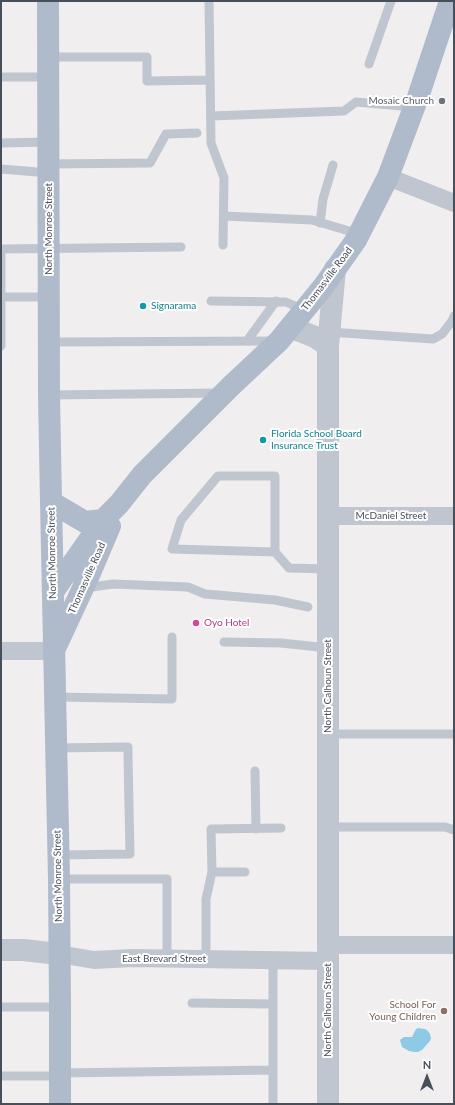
<!DOCTYPE html>
<html>
<head>
<meta charset="utf-8">
<style>
  body { margin:0 }
  #map { position:relative; width:455px; height:1105px; overflow:hidden; background:#f0eeee; font-family:Lato,sans-serif }
  canvas { display:block }
  .frame { position:absolute; inset:0; border:2px solid #474f5a; pointer-events:none }
  .north { position:absolute; left:407px; top:1057px; width:40px; height:40px; -webkit-text-stroke:3px #fff; paint-order:stroke; rotate:0deg; font-size:11px; font-weight:700; line-height:16px; text-align:center; color:#474f5a }
  .north::after { content:''; display:block; margin:auto; width:14px; height:18px; background:#474f5a; clip-path:polygon(50% 0,100% 100%,50% 72%,0 100%) }
</style>
</head>
<body>
<div id="map">
<canvas width="455" height="1105"></canvas>
<div class="frame"></div>
<div class="north">N</div>
</div>
<script>
const g = document.querySelector('canvas').getContext('2d');
g.lineJoin = 'round';
function fill(path, color) {
  g.fillStyle = color;
  g.fill(path, 'evenodd');
}
function shape(rows) {
  const path = new Path2D();
  for (const r of rows) {
    path.moveTo(r[0], r[1]);
    for (let i = 2; i < r.length; i += 2) path.lineTo(r[i], r[i + 1]);
  }
  return path;
}
function stroke(path, color, width, dash) {
  g.strokeStyle = color;
  g.lineWidth = width;
  g.lineCap = dash ? 'butt' : 'round';
  g.setLineDash(dash || []);
  g.stroke(path);
}
function label(font, color, halo, rows, align = 'center') {
  g.font = font + ' Lato,sans-serif';
  g.lineWidth = 4;
  g.setLineDash([]);
  g.textBaseline = 'middle';
  g.strokeStyle = halo;
  g.fillStyle = color;
  for (const [text, x, y, turn = 0] of rows) {
    g.save();
    g.translate(x, y);
    g.rotate((+turn || 0) * Math.PI / 180);
    g.textAlign = isNaN(turn) ? turn : align;
    if (halo) g.strokeText(text, 0, 0);
    g.fillText(text, 0, 0);
    g.restore();
  }
}
fill(shape([
  [418,1028,425,1029,427,1030,430,1034,431,1038,430,1041,422,1050,418,1052,414,1052,409,1051,402,1047,400,1040,404,1037,412,1037,416,1029]
]), '#8ecae6');
stroke(shape([
  [209,1,211,143,224,178,223,245],
  [48,57,147,57,147,81,210,80],
  [369,64,391,1],
  [1,77,48,77],
  [211,116,344,111,356,102,413,107],
  [1,143,49,142],
  [49,164,150,163,166,134,197,133],
  [1,169,49,173],
  [224,216,312,220,359,234],
  [320,223,323,199,333,165],
  [1,249,181,247],
  [1,297,49,297],
  [211,301,286,302,304,310],
  [329,332,433,339,442,334,452,321,454,316],
  [247,341,276,301],
  [49,342,274,341],
  [1,346,1,249],
  [49,395,220,393],
  [275,552,172,549,181,520,218,476,275,476,275,552,289,568,328,569],
  [85,588,113,584,188,587,205,594,275,600,308,607],
  [224,642,281,643,328,648],
  [55,697,172,699,172,637],
  [328,734,454,734],
  [56,748,128,747,128,758,130,854,58,855],
  [255,771,256,829],
  [328,827,445,827,454,830],
  [212,872,245,872],
  [59,879,167,879,167,959],
  [206,959,206,899,212,872,211,829,281,828],
  [273,960,273,1104],
  [192,1003,273,1004],
  [1,1007,60,1007],
  [60,1073,273,1070],
  [1,1076,60,1076]
]), '#bfc6cf', 9);
stroke(shape([
  [388,177,454,203],
  [328,516,454,516],
  [1,651,54,651],
  [328,945,454,945],
  [59,954,94,960,132,958,328,961]
]), '#bfc6cf', 18);
stroke(shape([
  [290,327,315,337,328,346],
  [1,950,23,950,59,954],
  [328,1104,328,346,335,269]
]), '#bfc6cf', 22);
stroke(shape([
  [48,1,49,395,51,502,59,879,60,1007,60,1104],
  [51,502,85,522,103,520],
  [53,592,103,520,119,504,142,475,231,386,279,341,323,287,356,240,388,177,418,97,450,1],
  [56,646,90,573,110,526]
]), '#afbacb', 22);
for (const [x, y, r, color] of [
  [442,101,4,"#6b7280"],
  [143,306,4,"#0f9aa8"],
  [263,440,4,"#0f9aa8"],
  [196,623,4,"#d1479c"],
  [444,1011,4,"#8d6e63"]
]) {
  const dot = new Path2D();
  dot.arc(x, y, r, 0, 2 * Math.PI);
  g.fillStyle = color;
  g.fill(dot);
  stroke(dot, '#fff', 1.5);
}
label('10px', '#5b616d', '#fff', [
  ["Mosaic Church",434,101]
], 'right');
label('10px', '#474f5a', '#fff', [
  ["North Monroe Street",49,229,-90],
  ["Thomasville Road",327,279,-53],
  ["McDaniel Street",391,516],
  ["North Monroe Street",52,553,-91],
  ["Thomasville Road",87,578,-66],
  ["North Calhoun Street",328,686,-90],
  ["North Monroe Street",58,876,-91],
  ["East Brevard Street",164,959],
  ["North Calhoun Street",328,1010,-90]
]);
label('10px', '#0d838f', '#fff', [
  ["Signarama",151,306],
  ["Florida School Board",271,434],
  ["Insurance Trust",271,446]
], 'left');
label('10px', '#b23c85', '#fff', [
  ["Oyo Hotel",204,623]
], 'left');
label('10px', '#785e54', '#fff', [
  ["School For",436,1005],
  ["Young Children",436,1017]
], 'right');
</script>
</body>
</html>
